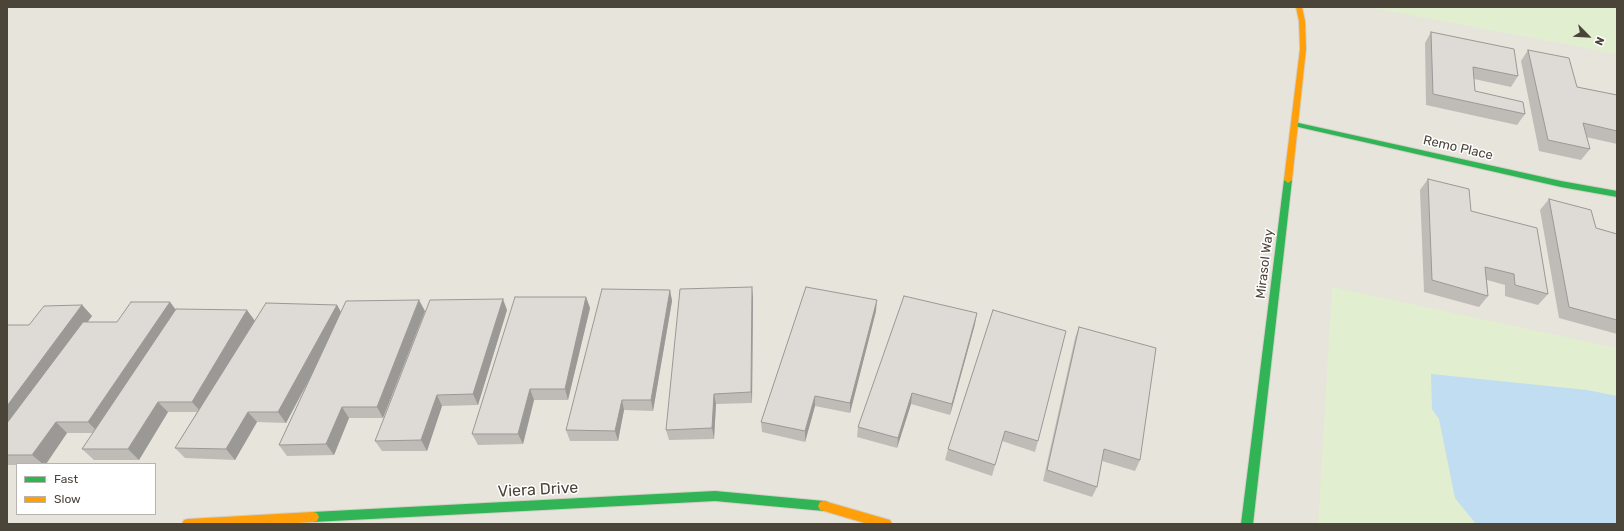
<!DOCTYPE html>
<html>
<head>
<meta charset="utf-8">
<style>
  body { margin:0 }
  #map { position:relative; width:1624px; height:531px; overflow:hidden; background:#f4f2ee; font-family:Rubik,sans-serif }
  canvas { display:block }
  .frame { position:absolute; inset:0; border:8px solid #4b4439; pointer-events:none }
  .legend { position:absolute; left:16px; top:463px; width:140px; height:52px; box-sizing:border-box; background:#fff; border:1px solid #b7b4b0; margin:0; padding:5px 7px; list-style:none; font-size:12px; color:#4b4439 }
  .legend li { display:flex; align-items:center; gap:8px; height:20px }
  .legend b { width:20px; border:1px solid #b7b4b0 }
  .north { position:absolute; left:1568px; top:16px; width:40px; height:40px; -webkit-text-stroke:3px #fff; paint-order:stroke; rotate:114deg; font-size:11px; font-weight:700; line-height:16px; text-align:center; color:#4b4439 }
  .north::after { content:''; display:block; margin:auto; width:14px; height:18px; background:#4b4439; clip-path:polygon(50% 0,100% 100%,50% 72%,0 100%) }
</style>
</head>
<body>
<div id="map">
<canvas width="1624" height="531"></canvas>
<div class="frame"></div>
<ul class="legend">
<li><b style="height:5px;background:#30b455"></b>Fast</li>
<li><b style="height:5px;background:#ff9f0a"></b>Slow</li>
</ul>
<div class="north">N</div>
</div>
<script>
const g = document.querySelector('canvas').getContext('2d');
g.lineJoin = 'round';
function fill(path, color) {
  g.fillStyle = color;
  g.fill(path, 'evenodd');
}
function shape(rows) {
  const path = new Path2D();
  for (const r of rows) {
    path.moveTo(r[0], r[1]);
    for (let i = 2; i < r.length; i += 2) path.lineTo(r[i], r[i + 1]);
  }
  return path;
}
function stroke(path, color, width, dash) {
  g.strokeStyle = color;
  g.lineWidth = width;
  g.lineCap = dash ? 'butt' : 'round';
  g.setLineDash(dash || []);
  g.stroke(path);
}
function label(font, color, halo, rows, align = 'center') {
  g.font = font + ' Rubik,sans-serif';
  g.lineWidth = 3;
  g.setLineDash([]);
  g.textBaseline = 'middle';
  g.strokeStyle = halo;
  g.fillStyle = color;
  for (const [text, x, y, turn = 0] of rows) {
    g.save();
    g.translate(x, y);
    g.rotate((+turn || 0) * Math.PI / 180);
    g.textAlign = isNaN(turn) ? turn : align;
    if (halo) g.strokeText(text, 0, 0);
    g.fillText(text, 0, 0);
    g.restore();
  }
}
fill(shape([
  [7,7,1617,7,1617,524,7,524],
  [17,464,155,464,155,514,17,514]
]), '#e7e4dc');
fill(shape([
  [1367,7,1617,7,1617,53,1612,53],
  [1332,287,1617,348,1617,524,1318,524]
]), '#e1eecf');
fill(shape([
  [1431,374,1587,390,1617,396,1617,524,1476,524,1455,498,1439,419,1432,409]
]), '#c0ddf1');
const fast = shape([
  [1291,122,1294,122,1561,181,1617,191,1617,197,1561,187,1294,126,1291,126,1291,122],
  [1288,177,1292,180,1253,524,1241,524,1284,180,1288,177],
  [715,491,824,501,828,502,830,506,828,510,824,511,715,501,313,522,309,521,307,517,309,513,313,512,715,491]
]);
const slow = shape([
  [1296,7,1302,7,1305,21,1306,49,1292,180,1288,183,1284,180,1300,49,1299,21,1296,7],
  [824,501,886,519,890,520,892,524,868,524,824,511,820,510,818,506,820,502,824,501],
  [313,512,317,513,319,517,317,521,313,522,282,524,182,524,184,520,188,519,313,512]
]);
stroke(fast, '#d3cfc5', 2);
stroke(slow, '#d3cfc5', 2);
fill(fast, '#30b455');
fill(slow, '#ff9f0a');
fill(shape([
  [1431,32,1518,76,1511,87,1474,79,1475,91,1525,114,1517,125,1426,105,1425,43],
  [1528,50,1577,87,1617,95,1617,144,1586,137,1590,149,1581,160,1539,151,1521,61],
  [1428,179,1471,211,1548,294,1538,305,1505,296,1505,285,1487,280,1488,296,1479,307,1424,292,1420,190],
  [1549,199,1596,228,1617,234,1617,334,1559,318,1540,210],
  [670,290,672,301,653,411,624,410,618,441,570,441,566,430],
  [586,297,590,308,568,400,534,400,523,444,478,445,472,434],
  [753,298,752,403,716,404,714,439,669,440,666,430],
  [170,302,176,310,255,321,337,305,341,312,425,311,383,418,349,418,334,455,287,456,279,445,310,377,286,423,257,422,235,460,185,458,175,448,197,412,168,412,139,460,94,460,82,449,93,433,67,433,46,464,17,464,17,465,7,465,7,325,29,325,82,305,92,316,87,322,117,322],
  [507,310,478,405,442,406,427,451,382,451,375,441],
  [993,310,1038,441,1035,452,1002,441,992,476,945,460,948,449],
  [876,311,850,413,815,406,805,442,762,432,761,422],
  [975,324,950,415,911,404,897,448,857,437,858,427],
  [1079,327,1140,460,1135,471,1102,461,1097,487,1092,497,1043,481,1075,338]
]), '#bfbcb8');
fill(shape([
  [752,287,753,298,752,403,751,392],
  [670,290,672,301,653,411,651,400],
  [586,297,590,308,568,400,565,389],
  [503,299,507,310,478,405,473,394],
  [419,300,425,311,383,418,377,407],
  [877,300,876,311,850,413,850,403],
  [170,302,178,313,99,433,88,422],
  [82,305,92,316,7,433,7,406],
  [337,305,343,316,286,423,278,412],
  [247,310,255,321,201,412,192,402],
  [977,313,975,324,950,415,952,404],
  [530,389,534,400,523,444,518,434],
  [912,393,911,404,897,448,898,438],
  [714,394,716,404,714,439,712,428],
  [437,395,442,406,427,451,421,440],
  [815,396,815,406,805,442,805,431],
  [622,400,624,410,618,441,615,431],
  [158,402,168,412,139,460,128,449],
  [342,407,349,418,334,455,326,444],
  [248,412,257,422,235,460,226,449],
  [56,422,67,433,46,464,43,464,32,455]
]), '#9b9996');
const building = shape([
  [1431,32,1514,49,1518,76,1473,67,1475,91,1523,102,1525,114,1433,94,1431,32],
  [1528,50,1569,58,1577,87,1617,95,1617,131,1583,123,1590,149,1548,140,1528,50],
  [1428,179,1469,189,1471,211,1537,228,1548,294,1515,285,1514,274,1485,267,1488,296,1432,280,1428,179],
  [1549,199,1591,210,1596,228,1617,234,1617,320,1569,307,1549,199],
  [752,287,751,392,714,394,712,428,666,430,680,289,752,287],
  [806,287,877,300,850,403,815,396,805,431,761,422,806,287],
  [602,289,670,290,651,400,622,400,615,431,566,430,602,289],
  [904,296,977,313,952,404,912,393,898,438,858,427,904,296],
  [515,297,586,297,565,389,530,389,518,434,472,434,515,297],
  [503,299,473,394,437,395,421,440,375,441,430,300,503,299],
  [419,300,377,407,342,407,326,444,279,445,346,301,419,300],
  [131,302,170,302,88,422,56,422,32,455,7,455,7,423,83,322,117,322,131,302],
  [266,303,337,305,278,412,248,412,226,449,175,448,266,303],
  [82,305,7,406,7,325,29,325,44,306,82,305],
  [176,309,247,310,192,402,158,402,128,449,82,449,176,309],
  [993,310,1066,331,1038,441,1005,431,995,465,948,449,993,310],
  [1079,327,1156,348,1140,460,1104,449,1097,487,1047,470,1079,327]
]);
fill(building, '#dedbd6');
stroke(building, '#9b9996', 1);
label('13px', '#4b4439', '#fff', [
  ["Remo Place",1458,148,13],
  ["Mirasol Way",1265,264,-83]
]);
label('16px', '#4b4439', '#fff', [
  ["Viera Drive",538,490,-3]
]);
</script>
</body>
</html>
